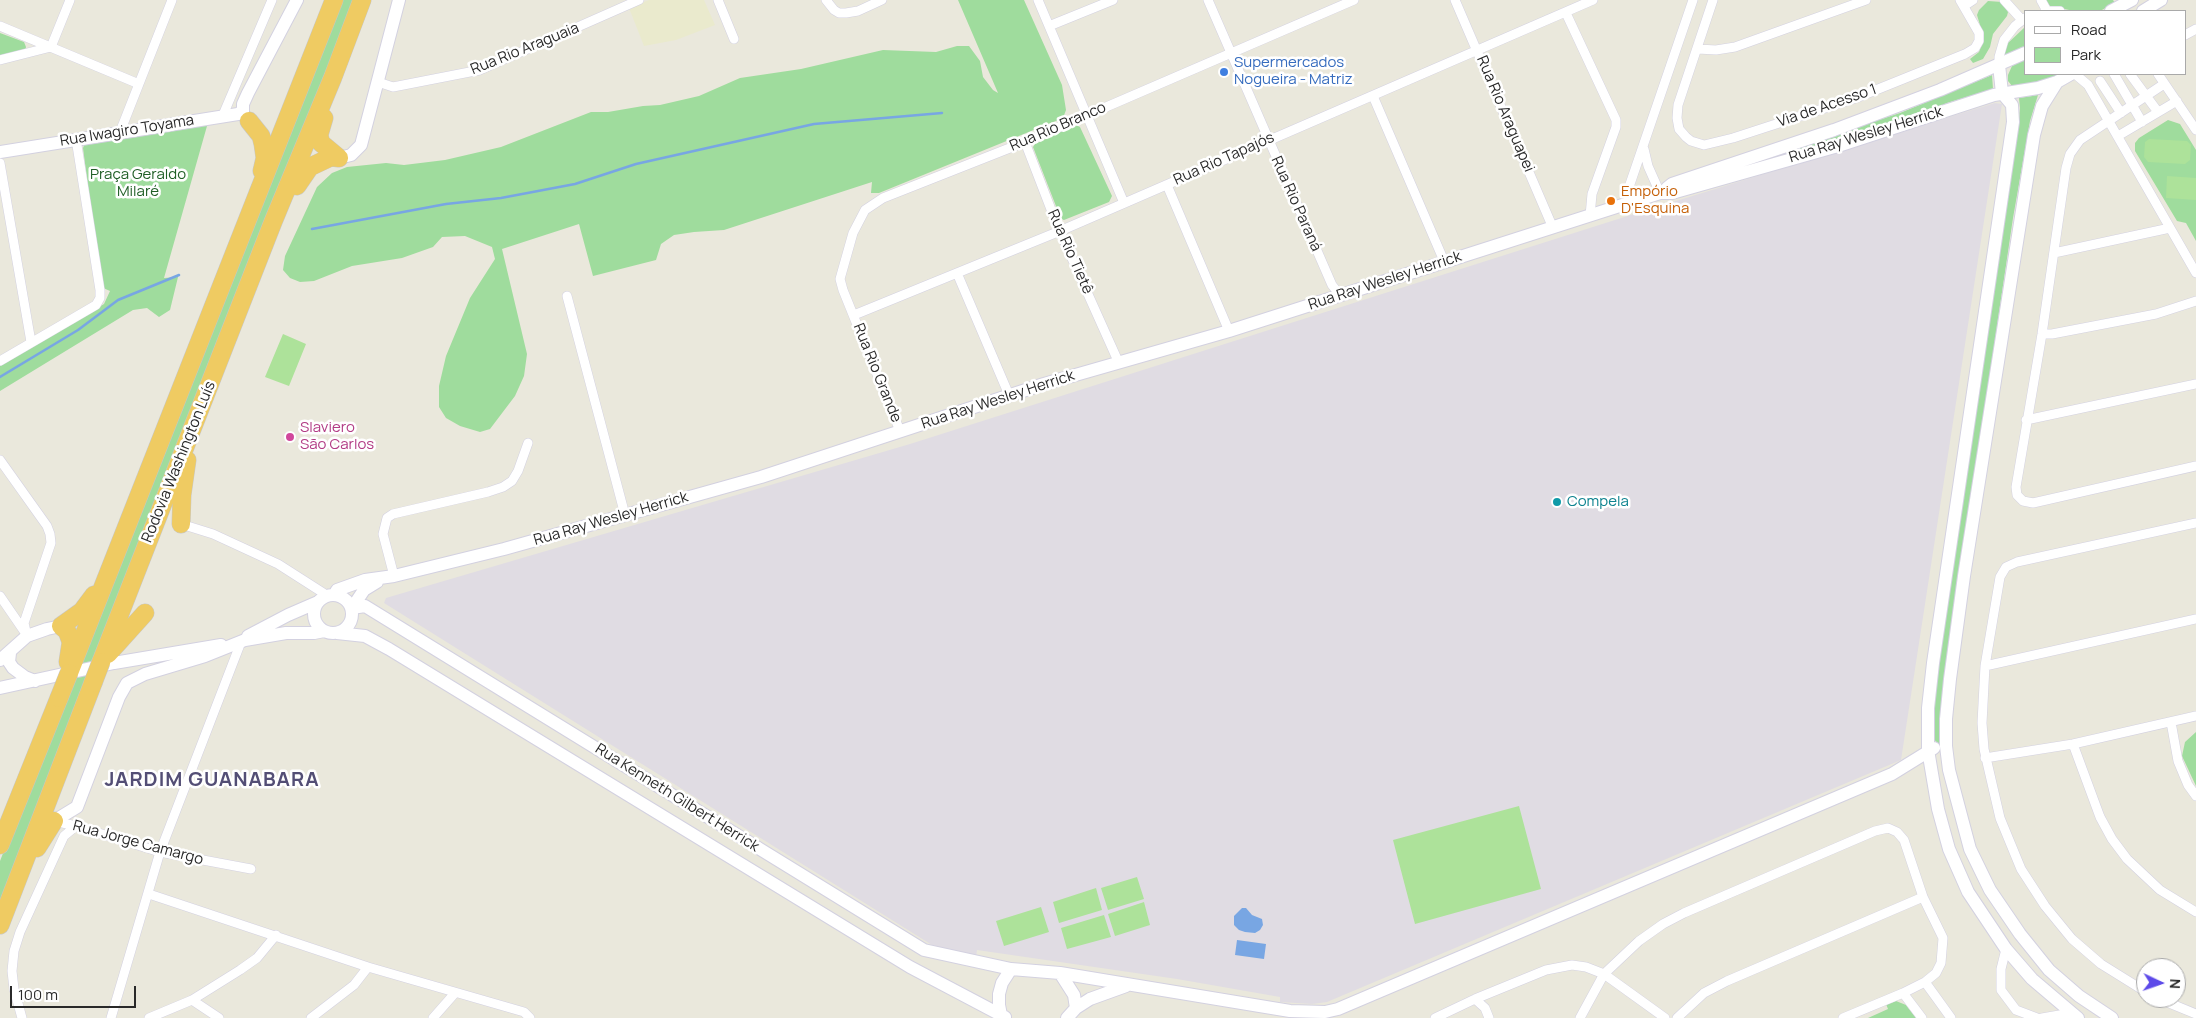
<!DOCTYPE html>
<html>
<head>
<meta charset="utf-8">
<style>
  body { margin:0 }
  #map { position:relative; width:2196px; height:1018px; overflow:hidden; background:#eae8dc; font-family:Manrope,sans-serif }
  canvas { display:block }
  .legend { position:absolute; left:2024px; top:10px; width:162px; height:65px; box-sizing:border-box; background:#fff; border:1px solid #a9a9a9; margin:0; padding:6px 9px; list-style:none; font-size:15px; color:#292929 }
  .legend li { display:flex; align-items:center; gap:10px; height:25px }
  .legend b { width:25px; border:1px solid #a9a9a9 }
  .north { position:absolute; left:2136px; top:958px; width:50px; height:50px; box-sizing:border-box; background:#fff; border:1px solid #a9a9a9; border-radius:50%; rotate:93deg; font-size:14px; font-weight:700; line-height:20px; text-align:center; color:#292929 }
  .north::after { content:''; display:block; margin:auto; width:18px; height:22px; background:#5d4ae9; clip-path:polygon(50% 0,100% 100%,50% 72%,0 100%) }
  .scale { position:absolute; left:10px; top:986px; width:126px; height:22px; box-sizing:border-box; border:2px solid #292929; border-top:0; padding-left:6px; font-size:15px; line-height:18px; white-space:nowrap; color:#292929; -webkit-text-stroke:4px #fff; paint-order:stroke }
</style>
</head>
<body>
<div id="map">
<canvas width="2196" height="1018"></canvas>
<ul class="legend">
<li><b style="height:6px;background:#fff"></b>Road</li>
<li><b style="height:14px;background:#9fdc9d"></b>Park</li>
</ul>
<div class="north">N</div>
<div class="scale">100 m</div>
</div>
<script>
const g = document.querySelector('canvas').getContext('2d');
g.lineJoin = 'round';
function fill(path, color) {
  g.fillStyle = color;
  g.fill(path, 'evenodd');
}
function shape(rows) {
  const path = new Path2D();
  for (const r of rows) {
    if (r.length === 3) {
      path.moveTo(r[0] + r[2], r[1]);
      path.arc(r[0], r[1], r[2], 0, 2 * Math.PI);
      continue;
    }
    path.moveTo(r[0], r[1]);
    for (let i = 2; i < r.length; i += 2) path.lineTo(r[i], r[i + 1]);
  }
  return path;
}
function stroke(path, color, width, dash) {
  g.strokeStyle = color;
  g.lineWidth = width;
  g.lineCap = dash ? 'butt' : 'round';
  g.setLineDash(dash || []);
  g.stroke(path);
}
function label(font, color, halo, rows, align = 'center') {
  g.font = font + ' Manrope,sans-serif';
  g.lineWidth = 5;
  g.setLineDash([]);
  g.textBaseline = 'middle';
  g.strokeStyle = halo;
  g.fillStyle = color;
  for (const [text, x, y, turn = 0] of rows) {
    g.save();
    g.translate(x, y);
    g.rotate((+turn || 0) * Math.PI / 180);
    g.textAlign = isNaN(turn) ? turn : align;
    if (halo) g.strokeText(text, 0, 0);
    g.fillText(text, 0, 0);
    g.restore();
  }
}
fill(shape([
  [1995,103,2002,104,1901,760,1327,1002,1312,1004,1280,1002,1280,997,1177,979,977,950,976,957,932,945,384,603,386,598,910,444,1637,213]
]), '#e0dce3');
fill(shape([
  [649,0,704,0,715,25,676,40,644,46,629,8]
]), '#eaeacd');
fill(shape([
  [340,0,355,0,94,665,77,668],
  [958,0,1024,0,1062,85,1066,110,1063,118,879,193,871,193,872,182,724,230,694,232,674,235,661,244,656,260,593,276,579,224,502,249,527,354,524,376,515,396,490,429,480,432,460,426,446,418,439,407,439,386,446,356,470,298,495,259,492,247,465,236,442,237,433,247,402,258,352,266,314,281,300,282,290,278,283,270,285,256,317,187,332,173,347,167,386,163,404,165,445,160,501,147,591,112,608,112,643,106,660,105,699,96,740,78,801,69,883,50,936,52,957,46,969,46,980,61,983,77,993,90,998,93],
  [2045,0,2113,0,2115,3,2100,11,2074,11,2050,6],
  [1988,1,2002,2,2008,12,2007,16,1993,34,1990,47,1983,59,1973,63,1970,59,1979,52,1984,39,1977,15,1979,10],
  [2025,27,2025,48,2005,55,2004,51,2008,43],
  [0,33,24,42,26,47,25,51,0,57],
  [2025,59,2025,74,2061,74,2048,80,2013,87,2008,81,2008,75,2012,66],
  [1992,75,1993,89,1947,103,1928,112,1768,160,1689,181,1900,113],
  [2038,95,2030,121,2013,218,1947,663,1941,743,1937,743,1934,739,1935,691,2018,131,2020,108,2019,98],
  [2168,120,2180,124,2196,150,2196,241,2186,223,2177,221,2135,151,2135,143,2139,138],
  [205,123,207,126,164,278,178,277,170,310,159,317,147,308,133,310,0,391,0,366,104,304,110,291,101,287,83,148,85,143],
  [1076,125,1080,127,1112,196,1109,202,1064,220,1061,219,1033,147,1035,144],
  [92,671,0,901,0,861,73,675],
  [2196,732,2196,786,2182,756,2185,742],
  [1896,1001,1906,1005,1916,1018,1868,1018,1888,1009,1886,1004]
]), '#9fdc9d');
fill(shape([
  [2149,139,2187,141,2191,145,2190,160,2185,164,2148,162,2144,157,2145,142],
  [2167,176,2196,178,2196,200,2166,198],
  [283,334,306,344,289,386,265,377],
  [1519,806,1541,889,1415,924,1393,840],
  [1137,877,1144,899,1108,910,1101,888],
  [1096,888,1102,910,1059,923,1053,902],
  [1144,902,1150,925,1115,936,1108,914],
  [1041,907,1049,932,1004,946,996,921],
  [1104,915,1111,937,1067,949,1061,928]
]), '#ade29a');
fill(shape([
  [1242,908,1246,908,1252,915,1262,919,1263,925,1260,930,1255,933,1245,932,1239,930,1234,925,1234,916],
  [1237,940,1266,944,1264,959,1235,955]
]), '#78a6e3');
stroke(shape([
  [312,229,446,204,501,198,575,184,636,164,814,124,942,113],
  [0,377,78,330,118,300,179,275]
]), '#78a6e3', 2.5);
const street = shape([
  [718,0,734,39],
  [826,0,834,10,839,13,846,13,858,11,882,0],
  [1038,0,1124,203],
  [1208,0,1332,285,1340,295],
  [1455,0,1553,228],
  [1713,0,1678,105,1677,118,1679,129,1686,137,1691,141,1704,145,1733,138,1856,98,1965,54,1975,48,1979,41,1979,33,1960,0],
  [2004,0,2022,20],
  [2041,0,2047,11],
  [1964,6,1973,0],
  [2045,11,2060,11],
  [1566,13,1616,120,1616,127,1592,194,1590,216],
  [0,26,139,84],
  [1049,26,1113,0],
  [2185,35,2196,29],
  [1698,49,1716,50,1735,47,1866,0],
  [0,60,51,47,70,0],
  [1999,65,1999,57,2004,40,2015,26,2025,18],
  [2075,74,2088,85,2196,273],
  [2114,74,2142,122],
  [2130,74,2158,112],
  [2158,74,2196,130],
  [2100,81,2121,113],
  [378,82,393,87,480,70,639,0],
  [2164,84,2080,140,2070,154,2066,168,2042,334,2016,487,2017,495,2023,501,2033,503,2196,466],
  [1373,96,1444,261],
  [223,115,272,0],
  [120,132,172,0],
  [2118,136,2177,101],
  [1025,142,1057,225,1118,361],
  [1644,149,1648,166,1660,193],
  [0,163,31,342],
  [1167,185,1229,331],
  [1630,204,1628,196,1629,187,1693,0],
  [2054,253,2170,228],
  [957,273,1009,395],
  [567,296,625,515],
  [854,315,1060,231,1593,0],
  [2042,334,2052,334,2156,314,2196,301],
  [0,361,96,305,100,298,100,290,76,139],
  [2026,420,2196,384],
  [900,431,843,290,840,279,853,233,865,210,883,198,1025,142,1354,0],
  [0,460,47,526,50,534,51,543,24,623,27,636],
  [181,524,213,534,278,564,328,596],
  [394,576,383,534,387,518,393,514,488,492,503,487,512,481,518,471,528,443],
  [0,596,24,631],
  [1985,666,2196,619],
  [2171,722,2178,761,2188,785,2196,796],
  [2073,744,2100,817,2112,839,2127,859,2160,890,2196,912],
  [1985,758,2073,744,2196,716],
  [54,821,76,826,160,852,251,869],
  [149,894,368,967,524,1012,530,1018],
  [2006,949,2001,969,2001,990,2016,1010,2037,1018],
  [1925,982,1951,1018],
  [2146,992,2101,964,2072,939,2045,906,2021,869,2000,818,1984,749,1982,723,1985,666,2000,577,2006,567,2017,562,2196,523],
  [1903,993,1922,1018],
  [2157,998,2196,1014],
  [1475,999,1485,1008,1489,1018],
  [192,1000,219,1018],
  [22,1018,14,989,12,971,14,951,20,932,64,836,76,826],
  [111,1018,160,852,241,642],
  [149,1018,192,1000,240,970,257,958,276,935],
  [311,1018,354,985,368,967],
  [433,1018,455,993],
  [1435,1018,1475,999,1546,970,1572,965,1586,967,1604,974,1665,1018],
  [1580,1018,1604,974,1639,941,1663,924,1684,913,1875,831,1888,828,1897,832,1904,840,1923,897,1943,938,1941,963,1936,973,1925,982,1903,993,1843,1018],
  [1677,1018,1704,993,1727,981,1923,897],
  [2042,1018,2071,1013]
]);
const secondary = shape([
  [2111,11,2132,0],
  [2143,11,2161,0],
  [1999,65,2002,93,2012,105,2013,122,1933,663,1928,708,1928,750,1938,809,1949,849,1968,892,2006,949,2032,979,2078,1018],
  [2057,82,2042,106,2034,135,1964,576,1950,679,1946,719,1946,746,1949,770,1970,849,1990,890,2020,934,2049,970,2079,996,2112,1018],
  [243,111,243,104,248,93,297,0],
  [0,152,238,114,243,111],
  [339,158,351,155,361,145,399,0],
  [1667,188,1672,184,1834,130,1940,90,2025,53],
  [334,595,337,590,365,580,394,576,504,549,761,477,1044,384,1229,331,1660,193,1672,193,1838,146,1994,95,2038,88,2057,82,2071,74],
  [333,614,19],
  [352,608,365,606,924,950,1011,969],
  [352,608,364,590,377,582],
  [337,633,365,636,389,649,910,967,1001,1015],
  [248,636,288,615,318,602],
  [10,653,9,662,13,668,25,677,35,681],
  [0,660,27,636,47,629,61,626],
  [0,688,114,663,221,645],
  [54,821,77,807,119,697,127,683,145,674,205,656,245,640,286,633,314,633,324,631],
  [1060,973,1290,1011,1325,1012,1338,1009,1892,774,1934,748],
  [1076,1008,1090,999,1126,986],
  [1005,1017,1001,1015,999,1005,999,994,1002,983,1011,969,1060,973,1074,995,1076,1008,1067,1018]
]);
const highway = shape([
  [324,118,319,135,321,143,339,158],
  [249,121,261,136,263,144,265,158,262,171],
  [297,186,310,167,331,157,339,158],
  [181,524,182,495,187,460],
  [108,654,145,613],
  [68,662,71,642,67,631,61,626,82,611,94,595],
  [101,662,273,222,333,77,362,0],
  [69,673,334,0],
  [0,845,59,698],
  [37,848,54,821],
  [0,925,93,683]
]);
stroke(street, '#d3d1e0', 10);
stroke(secondary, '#d3d1e0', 14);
stroke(highway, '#c7c7c7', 19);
stroke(street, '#fff', 9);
stroke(secondary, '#fff', 12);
stroke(highway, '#efcb62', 18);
const highwayBridge = shape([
  [93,683,101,662],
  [59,698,69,673]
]);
stroke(highwayBridge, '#c7c7c7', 19, []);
stroke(highwayBridge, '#efcb62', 18);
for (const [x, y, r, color] of [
  [1224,72,5,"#3f7fe0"],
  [1611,201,5,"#e8710a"],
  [290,437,5,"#d1479c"],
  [1557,502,5,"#0f9aa8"]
]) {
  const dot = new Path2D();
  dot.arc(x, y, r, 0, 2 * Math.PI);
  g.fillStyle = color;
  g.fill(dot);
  stroke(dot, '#fff', 2);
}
label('15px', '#292929', '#fff', [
  ["Rua Rio Araguaia",525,49,-22],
  ["Via de Acesso 1",1827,106,-19],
  ["Rua Rio Araguapei",1505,114,67],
  ["Rua Rio Branco",1058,127,-23],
  ["Rua Iwagiro Toyama",127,131,-9],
  ["Rua Ray Wesley Herrick",1866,135,-17],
  ["Rua Rio Tapajós",1224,159,-24],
  ["Rua Rio Paraná",1296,204,66],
  ["Rua Rio Tietê",1070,252,66],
  ["Rua Ray Wesley Herrick",1385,281,-18],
  ["Rua Rio Grande",877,373,68],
  ["Rua Ray Wesley Herrick",998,400,-18],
  ["Rodovia Washington Luís",179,462,-68],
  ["Rua Ray Wesley Herrick",611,519,-16],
  ["Rua Kenneth Gilbert Herrick",677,798,32],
  ["Rua Jorge Camargo",138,843,15]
]);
label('15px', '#366cbe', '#fff', [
  ["Supermercados",1234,63],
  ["Nogueira - Matriz",1234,80]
], 'left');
label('15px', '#205f26', '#fff', [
  ["Praça Geraldo",138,175],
  ["Milaré",138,192]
]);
label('15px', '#c56008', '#fff', [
  ["Empório",1621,192],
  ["D'Esquina",1621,209]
], 'left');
label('15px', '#b23c85', '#fff', [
  ["Slaviero",300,428],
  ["São Carlos",300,445]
], 'left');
label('15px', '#0d838f', '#fff', [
  ["Compela",1567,502]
], 'left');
g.letterSpacing = '1px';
label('bold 20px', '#534e75', '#fff', [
  ["JARDIM GUANABARA",212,780]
]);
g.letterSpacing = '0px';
</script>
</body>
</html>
